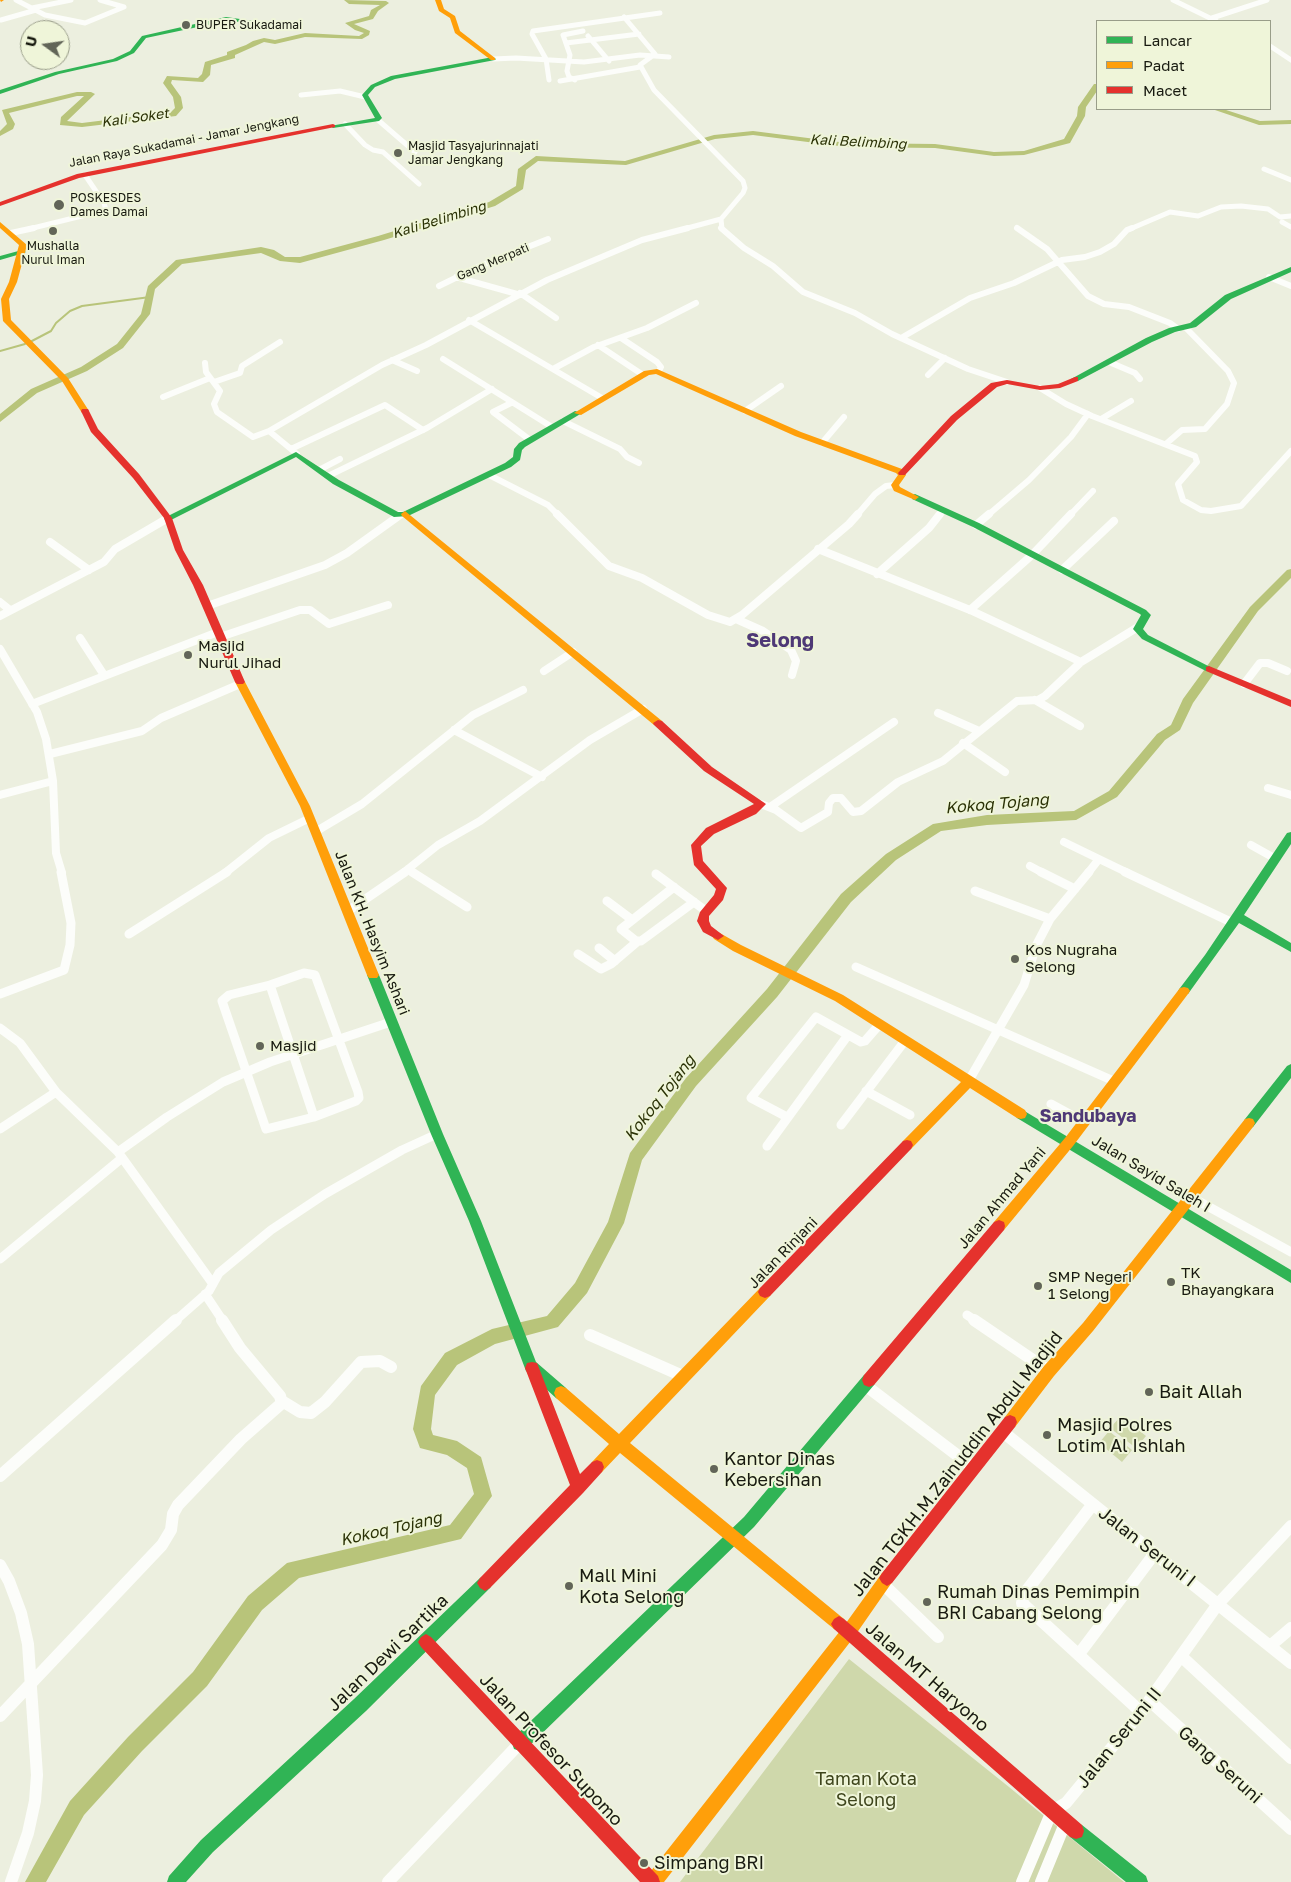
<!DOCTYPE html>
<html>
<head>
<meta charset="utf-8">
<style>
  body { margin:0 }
  #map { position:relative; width:1291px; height:1882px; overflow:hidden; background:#ecefdf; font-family:"Golos Text",sans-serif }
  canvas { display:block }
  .legend { position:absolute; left:1096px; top:20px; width:175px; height:90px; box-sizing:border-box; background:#eff5d9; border:1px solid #999d89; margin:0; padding:6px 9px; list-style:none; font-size:15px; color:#181a10 }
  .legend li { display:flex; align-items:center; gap:10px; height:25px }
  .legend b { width:25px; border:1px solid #999d89 }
  .north { position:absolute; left:20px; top:20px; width:50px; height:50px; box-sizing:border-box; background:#eff5d9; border:1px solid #999d89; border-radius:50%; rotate:284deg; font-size:14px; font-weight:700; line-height:20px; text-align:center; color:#181a10 }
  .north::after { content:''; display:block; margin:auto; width:18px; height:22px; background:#626558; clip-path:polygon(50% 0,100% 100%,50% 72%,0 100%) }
</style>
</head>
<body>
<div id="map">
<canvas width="1291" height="1882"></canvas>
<ul class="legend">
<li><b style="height:6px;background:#30b455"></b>Lancar</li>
<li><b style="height:6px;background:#ff9f0a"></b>Padat</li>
<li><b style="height:6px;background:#e5322d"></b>Macet</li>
</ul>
<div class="north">U</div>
</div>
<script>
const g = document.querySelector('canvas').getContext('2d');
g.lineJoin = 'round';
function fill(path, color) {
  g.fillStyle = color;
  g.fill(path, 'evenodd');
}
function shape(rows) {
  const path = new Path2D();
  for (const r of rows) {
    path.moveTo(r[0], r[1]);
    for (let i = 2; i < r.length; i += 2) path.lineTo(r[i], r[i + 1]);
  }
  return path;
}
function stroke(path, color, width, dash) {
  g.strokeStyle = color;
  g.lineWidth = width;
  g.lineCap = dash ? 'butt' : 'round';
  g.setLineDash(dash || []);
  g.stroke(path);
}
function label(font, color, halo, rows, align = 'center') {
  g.font = font + ' "Golos Text",sans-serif';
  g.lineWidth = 4;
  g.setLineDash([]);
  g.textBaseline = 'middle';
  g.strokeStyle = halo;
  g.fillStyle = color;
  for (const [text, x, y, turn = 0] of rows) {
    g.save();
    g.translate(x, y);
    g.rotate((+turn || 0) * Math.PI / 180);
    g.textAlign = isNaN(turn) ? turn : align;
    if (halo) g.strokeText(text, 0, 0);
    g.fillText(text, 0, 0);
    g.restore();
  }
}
fill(shape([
  [1121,1416,1146,1436,1136,1448,1110,1428],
  [1109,1431,1132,1450,1122,1462,1099,1443],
  [849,1659,1009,1787,1124,1882,680,1882]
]), '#cfd8ab');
stroke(shape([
  [30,342,51,331,56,323,70,311,82,306,150,297],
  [0,351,25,344]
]), '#b8c47a', 2);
fill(shape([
  [344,0,386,1,389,3,378,11,373,19,354,24,370,31,369,35,362,39,305,37,275,44,264,42,235,55,235,58,211,65,210,75,203,82,172,80,171,83,181,97,183,108,176,116,82,127,60,125,61,117,84,96,77,96,9,113,15,124,13,129,0,136,0,131,7,124,2,110,77,92,91,92,95,94,67,121,82,123,171,112,175,108,173,97,163,83,167,76,198,78,202,74,205,62,227,55,227,52,246,45,253,41,264,38,275,40,305,33,359,36,364,33,355,30,345,23,369,16,371,10,380,5,349,4,344,0],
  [1094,84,1097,84,1097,91,1086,107,1085,116,1070,143,1024,155,994,156,935,148,847,147,753,135,715,139,626,165,538,161,526,170,523,189,495,206,384,240,300,263,280,261,261,253,182,264,155,289,150,314,123,348,87,371,37,393,0,422,0,414,31,389,81,367,117,344,141,314,148,286,176,260,261,247,274,250,285,257,300,257,378,236,489,202,516,186,518,169,536,156,625,161,714,135,753,131,847,143,935,144,994,152,1024,151,1064,139,1077,116,1078,107,1094,84],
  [1212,109,1223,109,1260,121,1291,120,1291,124,1259,125,1212,109],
  [1291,569,1291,578,1258,611,1193,703,1180,730,1165,740,1117,797,1076,820,987,825,941,831,896,860,851,902,777,997,696,1086,642,1160,624,1223,587,1293,558,1327,495,1344,457,1365,435,1395,431,1429,433,1435,457,1441,481,1457,492,1496,461,1539,299,1578,262,1610,207,1686,142,1751,84,1815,46,1882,25,1882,70,1801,128,1737,193,1672,248,1596,287,1563,450,1525,474,1494,467,1468,447,1455,420,1448,413,1429,421,1386,445,1353,492,1329,547,1316,575,1283,608,1222,630,1153,686,1078,767,989,841,894,886,854,933,824,987,815,1074,811,1109,791,1157,734,1171,725,1183,699,1250,607,1287,570,1291,569]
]), '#b8c47a');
stroke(shape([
  [16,0,45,15,85,23,124,7,100,0],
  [1173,0,1216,21],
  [32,8,71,0],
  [624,17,655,54,640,65,654,90,743,181,745,188,743,193,721,219,722,229],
  [1212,18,1267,0],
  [1,20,36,10],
  [588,36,609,61],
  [566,43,639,34],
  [1270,46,1291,60],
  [493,59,516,58,584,62,640,55,669,57],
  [549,80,546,59,532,34,533,31,660,13],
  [575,80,569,77,567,71,570,55,563,35,583,31],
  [560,81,640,67],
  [301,95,340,91,365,97],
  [378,120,415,152],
  [345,124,365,145,373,150,383,152,419,184],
  [1264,169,1291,180],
  [1282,222,1291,227],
  [29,229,106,210,104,203,85,175],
  [684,229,721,219],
  [1130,229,1170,212,1198,216,1221,207,1241,206,1268,209,1280,217,1291,216]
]), '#fcfdfa', 5);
stroke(shape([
  [721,228,744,248,773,266,803,292,855,313,892,334,968,369,1007,382],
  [1017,228,1047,249,1088,296,1104,304,1129,307,1170,323,1178,329],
  [11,233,34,228],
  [456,277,517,294],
  [1269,277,1291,286],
  [439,286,480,266,548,239],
  [520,293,556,318],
  [469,320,602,398],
  [621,338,657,362,661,367,659,371],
  [901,338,970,298,1014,283,1062,260,1085,257,1100,252,1114,244,1127,230,1132,228],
  [598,345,643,375],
  [443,359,552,427],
  [392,360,417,371],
  [1109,362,1135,373,1140,379],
  [205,363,206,372,220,391,214,404,217,412,253,437,269,431],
  [553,369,594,347,647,328,696,303],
  [928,375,945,358],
  [214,382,240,373,242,366,280,342],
  [1040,388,1066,404,1092,416,1195,456,1197,462,1178,484,1183,500,1201,510,1211,511,1241,506,1291,451],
  [163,397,210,378],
  [511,403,493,412,530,440],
  [745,411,781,386],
  [1101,419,1131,401],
  [563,421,620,449,627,457,639,463],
  [822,443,844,417],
  [1167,443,1182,430,1205,429,1227,404,1234,383,1228,371,1186,328],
  [291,449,385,405,423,430],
  [297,454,269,431,382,365,426,345,547,280,642,240,688,228],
  [319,470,340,459],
  [489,475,548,505,558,515],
  [328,476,427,428,492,389],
  [857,515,875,494,886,486,895,485],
  [939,515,943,510],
  [988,515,1029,480,1071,437,1088,414],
  [1070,515,1093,491]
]), '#fcfdfa', 6);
stroke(shape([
  [557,514,609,566,642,578,708,615,730,622,742,615,849,524,858,514],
  [976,525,989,514],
  [50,542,89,570],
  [818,549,970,610,1081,662],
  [1062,570,1114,521],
  [877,574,929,528,940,514],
  [0,602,10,610],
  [207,606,325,565,347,553,400,515],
  [970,610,1032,555,1071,514],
  [0,616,104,562,115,549,168,518],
  [736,619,763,631,791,650,796,661,792,675],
  [220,637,300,610,310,610,329,624,388,605],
  [80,638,104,675],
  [0,649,37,712,46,739,53,781,56,853,62,873],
  [544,671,573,652],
  [1244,684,1260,663,1268,663,1287,671],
  [1035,700,1080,726],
  [32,704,218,632],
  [938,713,979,731],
  [454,730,542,777],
  [963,743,1005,772],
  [50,754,142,731,161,718,240,684],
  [1268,788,1291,795],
  [0,795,53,781],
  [761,804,776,810,801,828,828,812,829,803,833,798,841,798,853,812,861,811,898,782,943,761,1017,701,1038,700,1045,696,1081,662,1138,627],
  [770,807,894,722],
  [315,832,362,804,473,715,523,690],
  [1064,842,1099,859],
  [1251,845,1276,859],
  [1030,866,1043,873],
  [408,869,414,873],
  [225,873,269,838,310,818],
  [403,873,438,845,480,821,590,740,643,709],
  [1088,873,1099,859,1128,873]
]), '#fcfdfa', 8);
stroke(shape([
  [412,872,467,907],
  [1041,872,1075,889],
  [1125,872,1233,923],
  [656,874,706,911],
  [674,887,621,929,636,941,641,941,694,902],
  [975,891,1050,919],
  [607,901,631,919],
  [348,911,405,872],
  [129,934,227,872],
  [599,948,615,961],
  [578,954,601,969,611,964,638,941],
  [856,967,1116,1082],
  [270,985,314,1117,266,1129,222,1001,229,995,270,985],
  [270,985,304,973,315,975,358,1092,359,1098,356,1101,314,1117],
  [0,994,64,970,70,945,71,923,61,872],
  [0,1028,20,1043,56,1092,118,1152,213,1284],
  [968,1082,1024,985,1036,946,1050,919,1089,872],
  [866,1091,910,1115],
  [1051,1104,1084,1122],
  [787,1117,751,1098,816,1017,861,1042,865,1041,879,1025],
  [841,1125,904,1042],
  [0,1129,56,1092],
  [767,1146,848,1035],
  [118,1152,167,1117,223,1082,270,1062,391,1022],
  [1191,1197,1291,1252],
  [0,1259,122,1158],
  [205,1294,223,1321],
  [967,1315,976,1321],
  [175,1321,209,1291,219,1273,271,1230,325,1194,402,1150,437,1134]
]), '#fcfdfa', 9);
stroke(shape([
  [974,1320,1049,1371],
  [590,1335,685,1377],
  [865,1385,974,1468],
  [282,1401,300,1412,311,1413,325,1402,361,1362,380,1361,391,1367],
  [1003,1432,1291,1663],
  [0,1476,176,1320],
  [1093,1504,1024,1594,1022,1603,1141,1712],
  [0,1565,9,1581,21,1613,28,1644,37,1775,35,1801,28,1833,11,1882],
  [883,1584,938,1637],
  [1270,1646,1291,1628],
  [1079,1654,1155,1553],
  [1182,1657,1291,1758],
  [1150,1701,1291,1829],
  [0,1716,162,1545,171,1530,173,1514,178,1505,241,1439,282,1403,280,1396,240,1348,222,1320],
  [388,1882,520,1743],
  [1022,1882,1052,1811,1066,1803,1141,1712,1218,1604,1291,1526],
  [1041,1882,1066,1821]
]), '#fcfdfa', 12);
fill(shape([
  [226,17,254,21,251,23,226,21,146,38,134,53,117,61,59,74,0,94,0,90,55,72,113,59,130,51,142,36,226,17],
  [493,57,496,59,495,60,395,79,375,87,368,95,382,118,379,121,333,128,330,126,375,118,362,95,371,85,391,76,493,57],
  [22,250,26,252,24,253,0,260,0,256,22,250],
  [1291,267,1291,272,1231,299,1196,327,1175,332,1152,342,1078,381,1071,379,1146,338,1169,328,1190,323,1225,295,1291,267],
  [575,411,582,413,525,447,522,450,520,460,511,467,408,516,394,517,333,484,296,457,171,520,165,520,164,518,296,452,339,480,398,512,403,512,505,463,513,457,514,449,519,443,575,411],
  [915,494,979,523,1146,610,1151,615,1143,629,1148,635,1214,669,1212,671,1206,671,1142,639,1133,629,1141,615,1140,614,973,527,912,499,912,495,915,494],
  [1291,832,1291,844,1244,915,1291,943,1291,952,1239,923,1188,994,1180,994,1178,991,1180,988,1205,955,1287,833,1291,832],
  [373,971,377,972,379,975,443,1134,481,1221,536,1362,566,1388,568,1393,566,1398,561,1400,556,1398,526,1371,469,1221,431,1134,367,975,369,972,373,971],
  [1291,1064,1291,1078,1253,1127,1249,1128,1245,1127,1243,1123,1245,1119,1287,1066,1291,1064],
  [1021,1109,1291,1270,1291,1283,1017,1118,1015,1114,1017,1110,1021,1109],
  [869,1373,874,1375,876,1380,874,1385,754,1527,526,1749,520,1751,514,1749,512,1743,514,1737,744,1517,864,1375,869,1373],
  [485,1575,490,1578,493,1583,490,1588,366,1711,213,1852,186,1882,167,1882,169,1876,201,1840,354,1699,480,1578,485,1575],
  [1076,1823,1082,1825,1146,1876,1148,1882,1126,1882,1070,1837,1068,1831,1070,1825,1076,1823]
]), '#30b455');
fill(shape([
  [0,0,4,0,1,2,0,0],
  [435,0,441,0,444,9,455,16,460,31,495,58,495,60,491,60,455,33,450,18,439,11,435,0],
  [0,222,27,245,17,282,9,299,11,320,68,378,89,411,88,413,82,413,62,381,3,321,1,299,9,282,19,245,0,228,0,222],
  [657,369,801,432,902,469,906,475,899,485,900,487,919,497,915,500,894,491,891,485,898,475,896,473,795,436,656,374,649,375,581,415,574,413,644,371,657,369],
  [405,511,662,721,663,723,662,725,654,725,402,516,401,514,405,511],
  [240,679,245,682,310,806,379,975,377,978,369,978,367,975,300,806,235,682,240,679],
  [718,932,741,945,843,995,1025,1110,1027,1114,1025,1118,1021,1119,1017,1118,970,1088,911,1149,907,1150,903,1149,901,1145,903,1141,961,1082,835,1001,733,951,714,939,712,936,714,933,718,932],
  [1184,987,1188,988,1190,991,1188,994,1073,1146,1004,1230,999,1232,994,1230,993,1226,994,1222,1065,1138,1180,988,1184,987],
  [1249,1118,1253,1119,1255,1123,1253,1127,1093,1331,1054,1376,1015,1427,1010,1429,1005,1427,1003,1422,1005,1417,1044,1366,1083,1323,1245,1119,1249,1118],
  [765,1286,770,1288,772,1292,770,1296,630,1443,844,1619,846,1623,882,1573,887,1570,892,1573,895,1578,854,1637,664,1882,645,1882,647,1876,840,1631,834,1629,620,1453,602,1472,597,1474,592,1472,590,1467,592,1462,609,1444,556,1398,554,1393,556,1388,561,1386,566,1388,619,1434,760,1288,765,1286]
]), '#ff9f0a');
fill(shape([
  [333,124,335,125,335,127,79,178,0,206,0,202,77,174,333,124],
  [1075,377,1078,377,1078,381,1060,388,1040,390,1007,384,997,387,957,420,905,475,899,475,898,473,951,416,991,383,1007,380,1040,386,1058,384,1075,377],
  [82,409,88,409,98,429,139,474,172,518,183,550,203,585,245,682,243,684,237,684,235,682,193,585,175,550,164,518,133,478,91,432,81,411,82,409],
  [1209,666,1291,700,1291,707,1206,671,1206,667,1209,666],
  [658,720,662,721,712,767,766,804,756,814,714,834,701,846,703,861,727,888,723,900,709,916,709,921,711,926,724,936,718,940,703,932,697,921,700,912,714,895,716,889,694,865,691,845,706,828,754,804,704,771,654,725,653,723,658,720],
  [907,1140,911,1141,913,1145,911,1149,770,1296,765,1298,760,1296,758,1292,760,1288,903,1141,907,1140],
  [999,1220,1004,1222,1005,1226,1004,1230,874,1385,869,1387,864,1385,862,1380,864,1375,994,1222,999,1220],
  [532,1362,537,1363,539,1368,580,1474,592,1462,597,1460,602,1462,604,1467,602,1472,583,1493,490,1588,485,1591,480,1588,477,1583,480,1578,570,1485,525,1368,527,1363,532,1362],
  [1010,1415,1015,1417,1017,1422,1015,1427,892,1583,887,1586,882,1583,879,1578,882,1573,1005,1417,1010,1415],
  [839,1616,844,1619,1082,1825,1084,1831,1082,1837,1076,1839,1070,1837,834,1629,831,1624,834,1619,839,1616],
  [426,1634,431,1637,658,1876,660,1882,640,1882,421,1647,418,1642,421,1637,426,1634]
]), '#e5322d');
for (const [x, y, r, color] of [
  [186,25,5,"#626558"],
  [398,153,5,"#626558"],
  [59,205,6,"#626558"],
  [53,231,5,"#626558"],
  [188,655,5,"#626558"],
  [1015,959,5,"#626558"],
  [260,1046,5,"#626558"],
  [1171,1282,5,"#626558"],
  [1038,1286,5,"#626558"],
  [1149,1392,5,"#626558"],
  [1047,1435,5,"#626558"],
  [714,1469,5,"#626558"],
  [569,1586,5,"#626558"],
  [927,1602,5,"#626558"],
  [644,1863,5,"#626558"]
]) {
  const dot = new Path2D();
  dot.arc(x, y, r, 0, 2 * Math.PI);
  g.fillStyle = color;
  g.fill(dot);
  stroke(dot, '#eff5d9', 2);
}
label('12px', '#181a10', '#eff5d9', [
  ["BUPER Sukadamai",196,25],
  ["Masjid Tasyajurinnajati",408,146],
  ["Jamar Jengkang",408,160],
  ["POSKESDES",70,198],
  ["Dames Damai",70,212],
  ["Mushalla",53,246,"center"],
  ["Nurul Iman",53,260,"center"]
], 'left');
label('12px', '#181a10', '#eff5d9', [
  ["Jalan Raya Sukadamai - Jamar Jengkang",184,141,-11],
  ["Gang Merpati",493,262,-23]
]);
label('italic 14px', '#2b3206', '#eff5d9', [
  ["Kali Soket",135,118,-8],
  ["Kali Belimbing",858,142,3],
  ["Kali Belimbing",439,220,-17]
]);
label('15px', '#181a10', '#eff5d9', [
  ["Masjid",198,646],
  ["Nurul Jihad",198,663],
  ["Kos Nugraha",1025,950],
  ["Selong",1025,967],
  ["Masjid",270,1046],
  ["TK",1181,1273],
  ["Bhayangkara",1181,1290],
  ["SMP Negeri",1048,1277],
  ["1 Selong",1048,1294]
], 'left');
label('15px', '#181a10', '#eff5d9', [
  ["Jalan KH. Hasyim Ashari",372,933,68],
  ["Jalan Sayid Saleh I",1151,1174,31],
  ["Jalan Ahmad Yani",1002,1198,-50],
  ["Jalan Rinjani",783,1253,-46]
]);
label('italic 16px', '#2b3206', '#eff5d9', [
  ["Kokoq Tojang",997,804,-5],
  ["Kokoq Tojang",660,1098,-52],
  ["Kokoq Tojang",391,1529,-13]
]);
label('bold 18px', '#4e3976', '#eff5d9', [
  ["Sandubaya",1088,1116]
]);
label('18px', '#181a10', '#eff5d9', [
  ["Bait Allah",1159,1392],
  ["Masjid Polres",1057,1425],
  ["Lotim Al Ishlah",1057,1446],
  ["Kantor Dinas",724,1459],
  ["Kebersihan",724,1480],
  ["Mall Mini",579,1576],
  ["Kota Selong",579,1597],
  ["Rumah Dinas Pemimpin",937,1592],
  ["BRI Cabang Selong",937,1613],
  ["Simpang BRI",654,1863]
], 'left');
label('18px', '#181a10', '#eff5d9', [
  ["Jalan TGKH.M.Zainuddin Abdul Madjid",957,1464,-52],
  ["Jalan Seruni I",1147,1547,38],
  ["Jalan Dewi Sartika",388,1653,-44],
  ["Jalan MT Haryono",927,1677,41],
  ["Jalan Seruni II",1119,1738,-51],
  ["Jalan Profesor Supomo",551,1750,47],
  ["Gang Seruni",1220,1765,42]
]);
label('18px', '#3e451c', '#eff5d9', [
  ["Taman Kota",866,1779],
  ["Selong",866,1800]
]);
label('bold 20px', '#4e3976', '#eff5d9', [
  ["Selong",780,641]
]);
</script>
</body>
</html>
